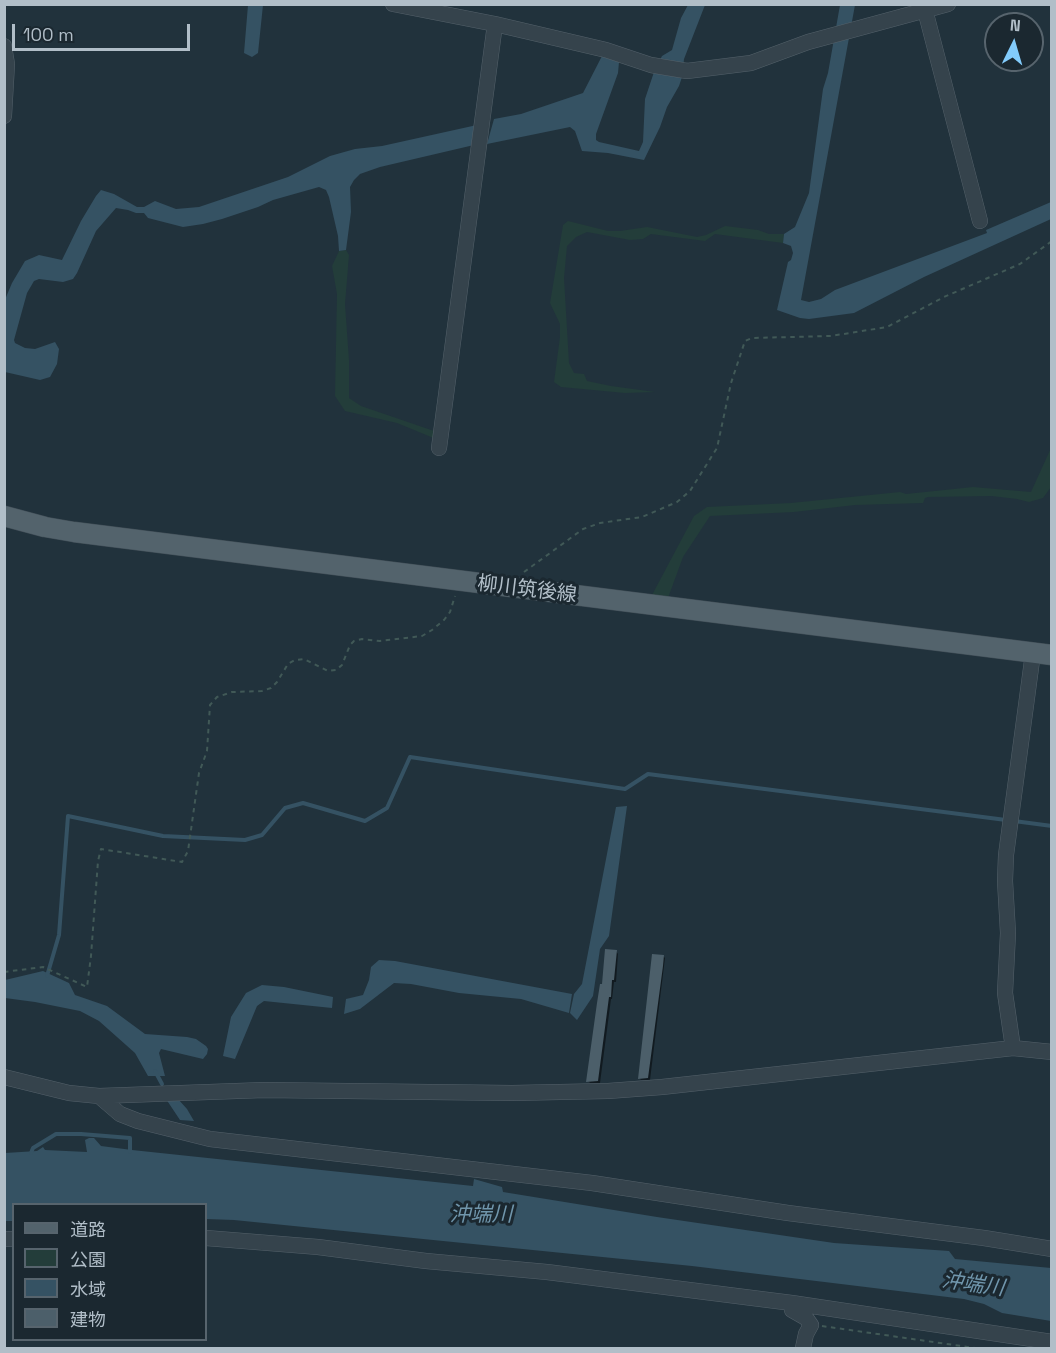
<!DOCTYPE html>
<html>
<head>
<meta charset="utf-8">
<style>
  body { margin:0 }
  #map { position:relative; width:1056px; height:1353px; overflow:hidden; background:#21323c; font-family:"Space Grotesk","Noto Sans JP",sans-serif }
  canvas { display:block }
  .frame { position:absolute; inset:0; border:6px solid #b1bec8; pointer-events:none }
  .legend { position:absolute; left:12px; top:1203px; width:195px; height:138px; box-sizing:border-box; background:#1b2830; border:2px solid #57646d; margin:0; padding:8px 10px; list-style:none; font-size:18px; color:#b1bec8 }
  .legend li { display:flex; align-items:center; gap:12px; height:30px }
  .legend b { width:30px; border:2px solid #57646d }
  .north { position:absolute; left:984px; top:12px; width:60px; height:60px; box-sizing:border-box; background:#1b2830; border:2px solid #57646d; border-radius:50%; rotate:5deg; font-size:16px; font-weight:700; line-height:24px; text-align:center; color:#b1bec8 }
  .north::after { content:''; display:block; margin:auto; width:21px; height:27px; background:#82cbfb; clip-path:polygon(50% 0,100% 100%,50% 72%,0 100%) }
  .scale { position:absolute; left:12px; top:24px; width:178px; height:27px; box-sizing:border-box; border:3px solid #b1bec8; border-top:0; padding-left:8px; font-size:18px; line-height:21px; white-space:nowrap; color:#b1bec8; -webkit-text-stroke:4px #1b2830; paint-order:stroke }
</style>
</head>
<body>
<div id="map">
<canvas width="1056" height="1353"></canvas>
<div class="frame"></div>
<ul class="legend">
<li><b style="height:8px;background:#53636c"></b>道路</li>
<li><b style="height:16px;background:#233d3a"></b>公園</li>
<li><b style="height:16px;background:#355263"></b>水域</li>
<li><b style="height:16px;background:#4c5f6a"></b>建物</li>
</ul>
<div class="north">N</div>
<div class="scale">100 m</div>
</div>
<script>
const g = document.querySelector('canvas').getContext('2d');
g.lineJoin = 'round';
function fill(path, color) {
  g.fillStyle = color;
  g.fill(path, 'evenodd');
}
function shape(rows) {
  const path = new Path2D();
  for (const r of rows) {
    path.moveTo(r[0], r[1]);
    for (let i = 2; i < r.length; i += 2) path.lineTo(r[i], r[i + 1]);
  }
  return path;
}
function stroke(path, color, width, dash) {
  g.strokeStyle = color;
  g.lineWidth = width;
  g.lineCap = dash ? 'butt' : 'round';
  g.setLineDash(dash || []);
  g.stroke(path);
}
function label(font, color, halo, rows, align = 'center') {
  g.font = font + ' "Space Grotesk","Noto Sans JP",sans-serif';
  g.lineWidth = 6;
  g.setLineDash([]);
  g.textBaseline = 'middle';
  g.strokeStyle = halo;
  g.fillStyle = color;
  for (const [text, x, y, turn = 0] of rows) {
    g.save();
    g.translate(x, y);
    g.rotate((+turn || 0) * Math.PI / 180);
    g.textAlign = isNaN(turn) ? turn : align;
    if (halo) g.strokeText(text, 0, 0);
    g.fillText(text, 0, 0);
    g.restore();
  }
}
fill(shape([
  [568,221,608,231,620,231,647,227,697,237,706,235,725,226,758,230,769,234,784,234,783,243,715,234,705,241,651,234,643,239,630,240,587,232,576,237,567,246,564,278,569,363,574,373,584,374,587,381,611,386,655,392,625,393,561,387,554,382,560,337,560,324,550,303,563,225],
  [346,250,349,255,345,304,349,360,349,398,361,406,437,432,436,439,397,423,345,411,335,396,337,294,332,266,339,251],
  [1051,448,1051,487,1043,498,1029,502,1017,499,992,496,928,497,925,498,923,503,855,505,794,512,710,516,683,557,668,598,652,595,694,516,707,507,791,503,900,492,906,494,973,487,1031,492]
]), '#233d3a');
fill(shape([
  [248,5,263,5,258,53,252,57,244,53],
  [688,5,705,5,684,59,682,77,679,86,667,107,660,127,644,160,608,153,582,151,575,131,570,127,487,144,494,119,521,114,583,93,602,56,619,62,618,73,596,134,596,140,599,142,639,151,643,142,645,99,654,72,662,56,672,50,681,18],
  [840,5,855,5,801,300,809,302,821,299,835,290,987,233,986,230,1051,202,1051,219,924,277,854,313,809,319,800,318,777,310,788,262,791,260,793,253,791,246,783,243,784,234,795,227,809,193,823,89,828,73],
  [477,125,474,145,380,167,360,174,354,180,350,187,351,212,346,250,339,251,338,236,329,197,326,190,319,187,273,200,258,207,222,219,203,224,183,227,148,218,144,213,136,213,128,210,116,208,96,231,77,273,73,279,63,282,39,279,34,281,27,293,14,340,15,343,25,348,35,349,55,342,59,349,57,364,50,377,40,380,5,372,4,302,12,283,25,261,39,255,62,260,81,221,96,196,101,190,114,194,137,207,144,207,155,201,176,209,199,207,288,177,330,156,355,149,382,146],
  [627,806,609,936,600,949,593,996,577,1020,570,1013,574,994,582,984,616,807],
  [379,960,395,961,572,994,569,1013,521,999,459,993,411,984,394,983,360,1009,344,1014,346,999,363,995,369,980,371,967],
  [43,971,69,983,75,995,107,1006,145,1034,187,1037,196,1039,206,1046,208,1049,207,1054,203,1059,161,1049,159,1053,165,1076,148,1076,135,1053,99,1021,80,1011,35,1002,5,998,5,980],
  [262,985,284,987,333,997,332,1008,264,1001,257,1006,235,1059,223,1056,231,1017,246,993],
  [166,1099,178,1099,187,1109,194,1121,180,1120],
  [89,1138,94,1138,101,1146,132,1150,473,1186,474,1179,502,1187,503,1192,657,1217,834,1243,949,1251,955,1259,1051,1268,1051,1321,1002,1313,984,1304,964,1299,841,1284,692,1266,234,1220,206,1219,206,1204,14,1204,13,1221,5,1221,5,1153,37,1151,43,1147,45,1150,87,1152,85,1140]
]), '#355263');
fill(shape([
  [616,951,618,954,616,982,614,982,612,999,611,999,600,1083,590,1083,588,1081],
  [663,956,665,958,650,1080,641,1080,639,1078]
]), '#0007');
stroke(shape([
  [1014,821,1052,826],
  [47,976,59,935,68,816,163,836,245,840,262,835,285,808,303,803,365,821,387,808,410,757,625,789,648,774,1006,820],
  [155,1071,162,1084],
  [31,1153,33,1148,56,1134,81,1134,130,1138,130,1152]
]), '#355263', 4);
fill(shape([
  [605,949,617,950,614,980,612,980,611,997,609,997,598,1081,586,1082,597,1003,600,984,602,984],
  [652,954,664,955,663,966,648,1078,638,1079]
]), '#4c5f6a');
const minor = shape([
  [393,4,495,24,606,50,651,65,687,71,751,63,808,42,948,4],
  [925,10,980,221],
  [4,46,7,64,4,116],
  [439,448,495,24],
  [1013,1048,1005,993,1008,933,1005,881,1006,855,1033,653],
  [4,1077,69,1093,99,1096,264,1090,512,1093,608,1091,662,1087,1013,1048,1052,1052],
  [99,1096,120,1114,138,1121,210,1139,592,1183,788,1213,984,1238,1052,1249],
  [206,1238,318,1247,426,1261,547,1272,792,1303,1052,1342],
  [4,1239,14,1239],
  [792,1303,792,1310,806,1318,811,1325,806,1334,803,1348]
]);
const major = shape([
  [4,516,45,527,74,532,1052,655]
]);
stroke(minor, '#54616a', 16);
stroke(major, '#424f58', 21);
stroke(shape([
  [524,572,583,529,600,523,642,517,677,502,690,491,717,448,731,383,745,341,752,338,831,336,887,327,944,297,1020,264,1052,241],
  [4,972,43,967,87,987,91,956,98,861,101,849,182,862,188,851,199,773,207,751,210,705,217,697,232,692,262,691,271,688,277,682,288,664,295,660,304,659,328,671,336,670,342,665,350,645,354,641,362,639,380,641,422,636,432,630,444,620,450,612,455,596],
  [822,1326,975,1348]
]), '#415957', 2, [4.5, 4.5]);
stroke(minor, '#35434c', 15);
stroke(major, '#53636c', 20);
label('20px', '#b1bec8', '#1b2830', [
  ["柳川筑後線",527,590,7]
]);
label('italic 21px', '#7096ac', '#1b2830', [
  ["沖端川",481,1215],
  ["沖端川",973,1285,8]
]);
</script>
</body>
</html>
